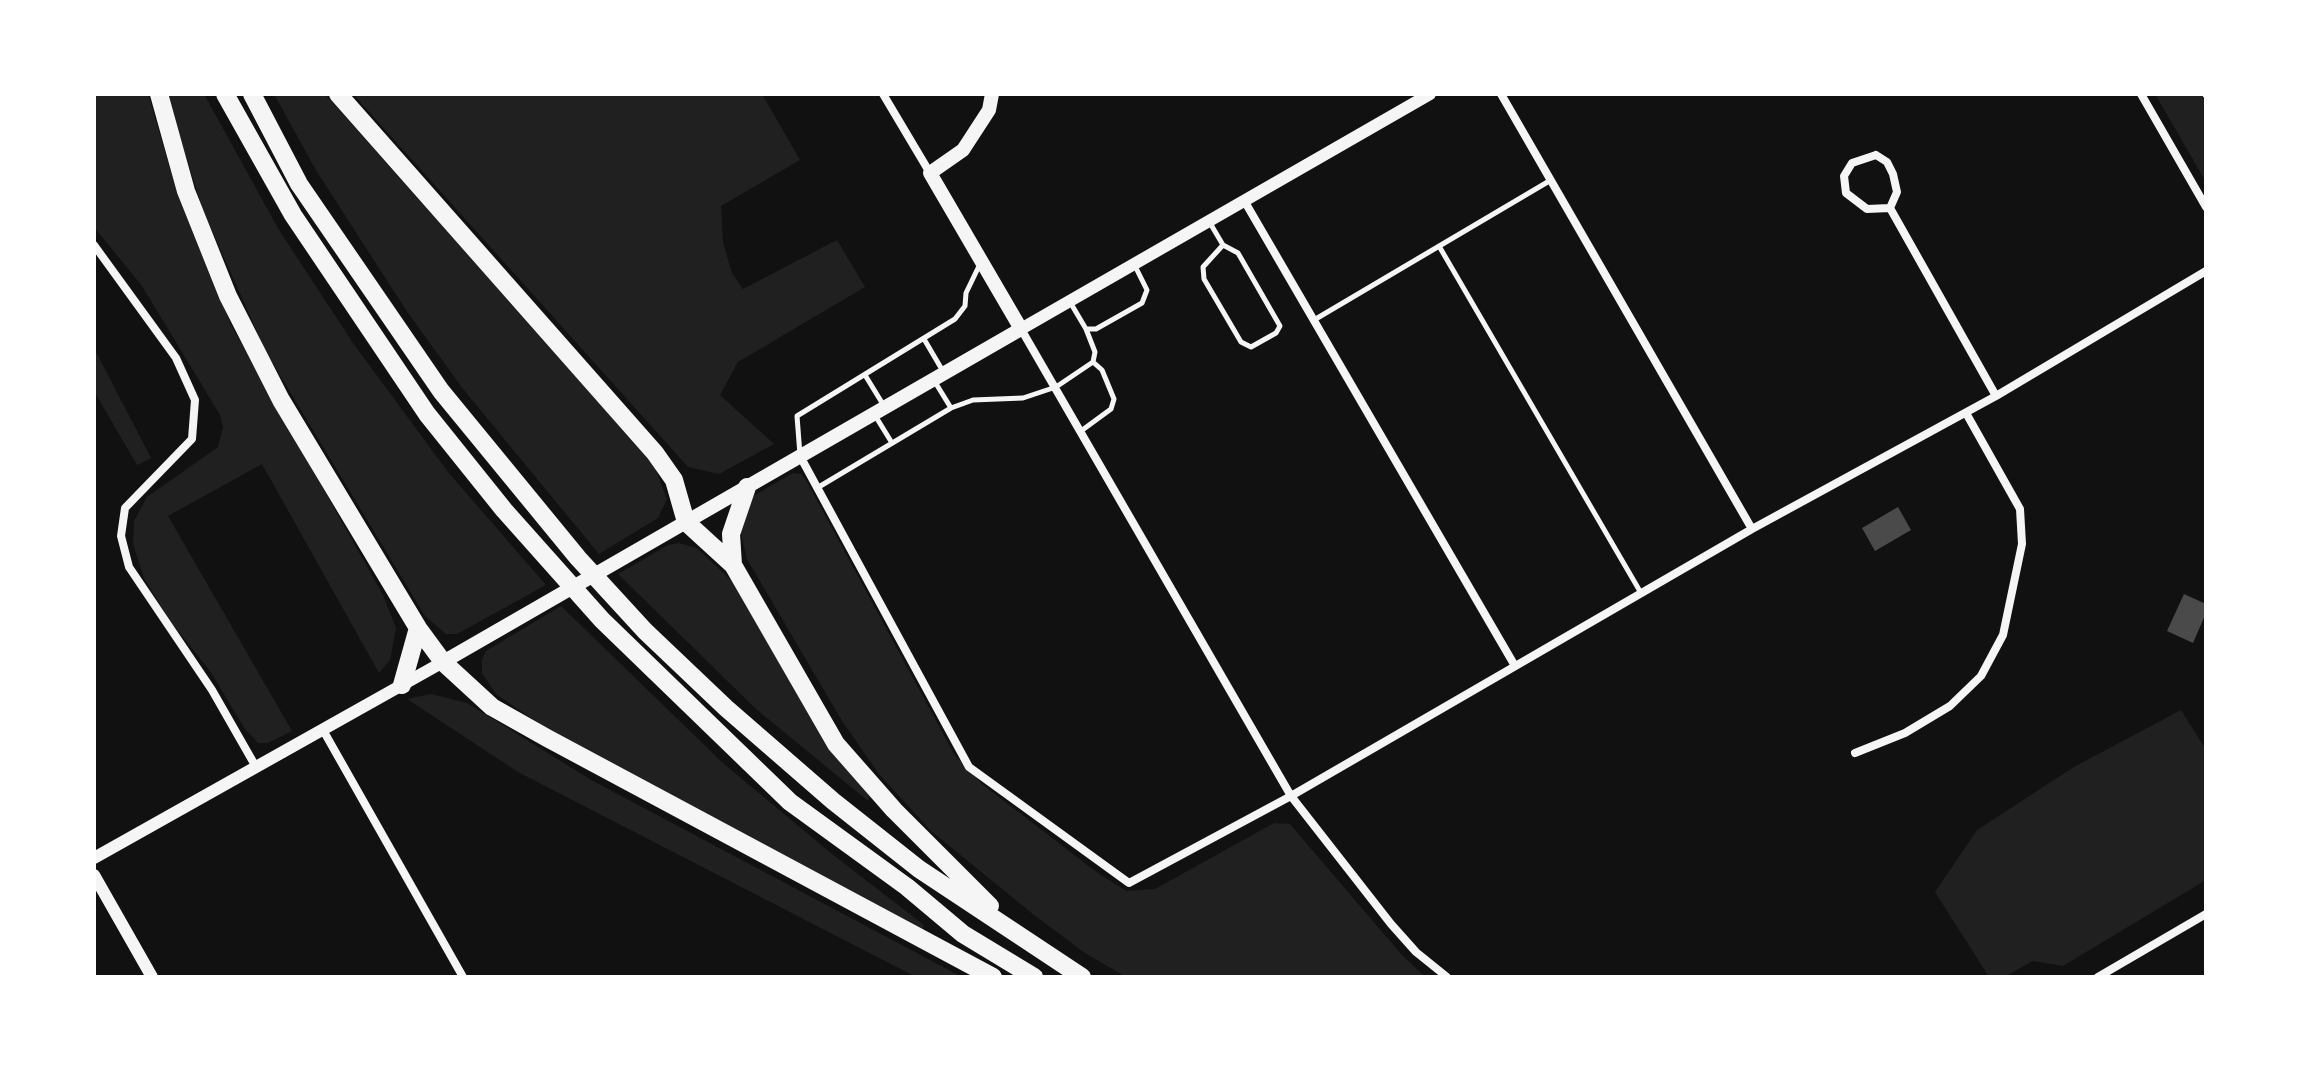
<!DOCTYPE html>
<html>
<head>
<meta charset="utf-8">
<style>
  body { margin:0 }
  #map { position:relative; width:2300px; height:1071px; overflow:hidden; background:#111; font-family:Arial,sans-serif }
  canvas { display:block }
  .frame { position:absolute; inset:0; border:96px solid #fff; pointer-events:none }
</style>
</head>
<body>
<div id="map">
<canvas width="2300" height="1071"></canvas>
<div class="frame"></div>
</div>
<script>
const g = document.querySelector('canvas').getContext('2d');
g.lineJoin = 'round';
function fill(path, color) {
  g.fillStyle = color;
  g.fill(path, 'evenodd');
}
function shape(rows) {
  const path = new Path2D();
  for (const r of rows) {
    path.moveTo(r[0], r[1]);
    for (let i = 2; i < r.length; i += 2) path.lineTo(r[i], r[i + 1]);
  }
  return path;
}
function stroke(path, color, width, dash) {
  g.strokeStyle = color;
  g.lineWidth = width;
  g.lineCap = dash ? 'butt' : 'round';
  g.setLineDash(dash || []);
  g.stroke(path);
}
fill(shape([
  [94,94,148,94,175,185,231,325,383,595,396,628,390,660,379,673,262,464,168,516,292,731,268,743,258,743,245,729,210,671,170,621,144,578,133,544,134,521,147,497,218,447,223,427,220,415,142,286,94,227],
  [167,94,204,94,279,230,353,343,448,472,546,585,457,634,446,634,425,616,266,352,202,208],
  [274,94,325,94,654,465,667,499,658,518,599,554,463,389,408,313,317,172],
  [353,94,762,94,800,160,721,206,723,242,732,273,743,289,837,240,865,287,738,362,720,395,774,444,719,474,688,467],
  [2155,94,2200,94,2206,102,2206,182],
  [94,348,151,458,137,465,94,391],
  [793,473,801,474,806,480,954,754,982,784,1099,874,1127,891,1155,889,1274,823,1290,824,1401,954,1425,977,1126,977,1085,953,1034,915,931,831,879,774,842,721,747,559,740,529,753,496],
  [679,543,697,548,736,585,870,797,868,801,756,709,618,574,668,545],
  [561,606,724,764,832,854,924,925,921,933,553,733,496,694,482,673,482,659,486,651],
  [431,694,467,703,593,781,962,977,916,977,518,772,407,699],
  [2181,710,2206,750,2206,880,2063,966,2033,961,2004,977,1989,977,1935,892,1977,830,2074,767]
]), '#202020');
fill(shape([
  [1898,507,1911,530,1875,551,1862,528],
  [2184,594,2206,604,2206,613,2193,643,2167,631]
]), '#4a4a4a');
stroke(shape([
  [2203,94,2206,98]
]), '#f5f5f5', 3);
stroke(shape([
  [1210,223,1223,245,1238,253,1280,326,1276,333,1251,347,1241,342,1204,279,1203,267,1223,245],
  [1439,246,1641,593],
  [1070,302,1086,329,1096,329,1142,303,1147,290,1135,266],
  [1314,320,1551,180],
  [924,339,944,373],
  [865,375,884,406],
  [935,382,951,408],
  [876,417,892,443],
  [1081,431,1111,409,1114,399,1102,370,1093,362,1095,352,1086,329],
  [800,455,797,416,955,319,965,306,966,293,980,264],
  [817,488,951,408,973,400,1023,398,1056,387,1093,362]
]), '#f5f5f5', 5);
stroke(shape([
  [883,94,930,173],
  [1501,94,1752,529],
  [2141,94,2206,207],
  [1876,155,1887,162,1893,174,1897,192,1890,208,1867,209,1846,193,1844,176,1852,163,1876,155],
  [1245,202,1515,666],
  [1890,208,1996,396],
  [94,245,176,358,195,400,192,439,125,508,121,536,129,567,212,690,256,767],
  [1021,329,1291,796,1391,924,1416,952,1447,977],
  [800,456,969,767,1129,883,1291,796,1752,529,1996,396,2206,271],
  [323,730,463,977],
  [1855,753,1905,733,1950,706,1981,676,2003,635,2022,544,2020,509,1966,413],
  [2098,977,2206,914]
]), '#f5f5f5', 8);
stroke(shape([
  [1021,329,1430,94],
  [94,858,443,662],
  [94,875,152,977]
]), '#f5f5f5', 12);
stroke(shape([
  [443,662,1021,329,930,173,963,150,989,110,992,94]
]), '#f5f5f5', 14);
stroke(shape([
  [159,94,186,191,228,296,281,400,418,628,443,662,492,707,547,738,993,977],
  [225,94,293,215,427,414,504,510,602,620,790,802,907,887,963,934,1034,977],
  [252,94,299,184,441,391,578,558,645,631,726,708,833,801,919,869,1082,977],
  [338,94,655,453,674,480,686,522,733,565,836,744,894,810,990,906],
  [733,565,731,534,747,487],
  [402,685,418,628]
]), '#f5f5f5', 18);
</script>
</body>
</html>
